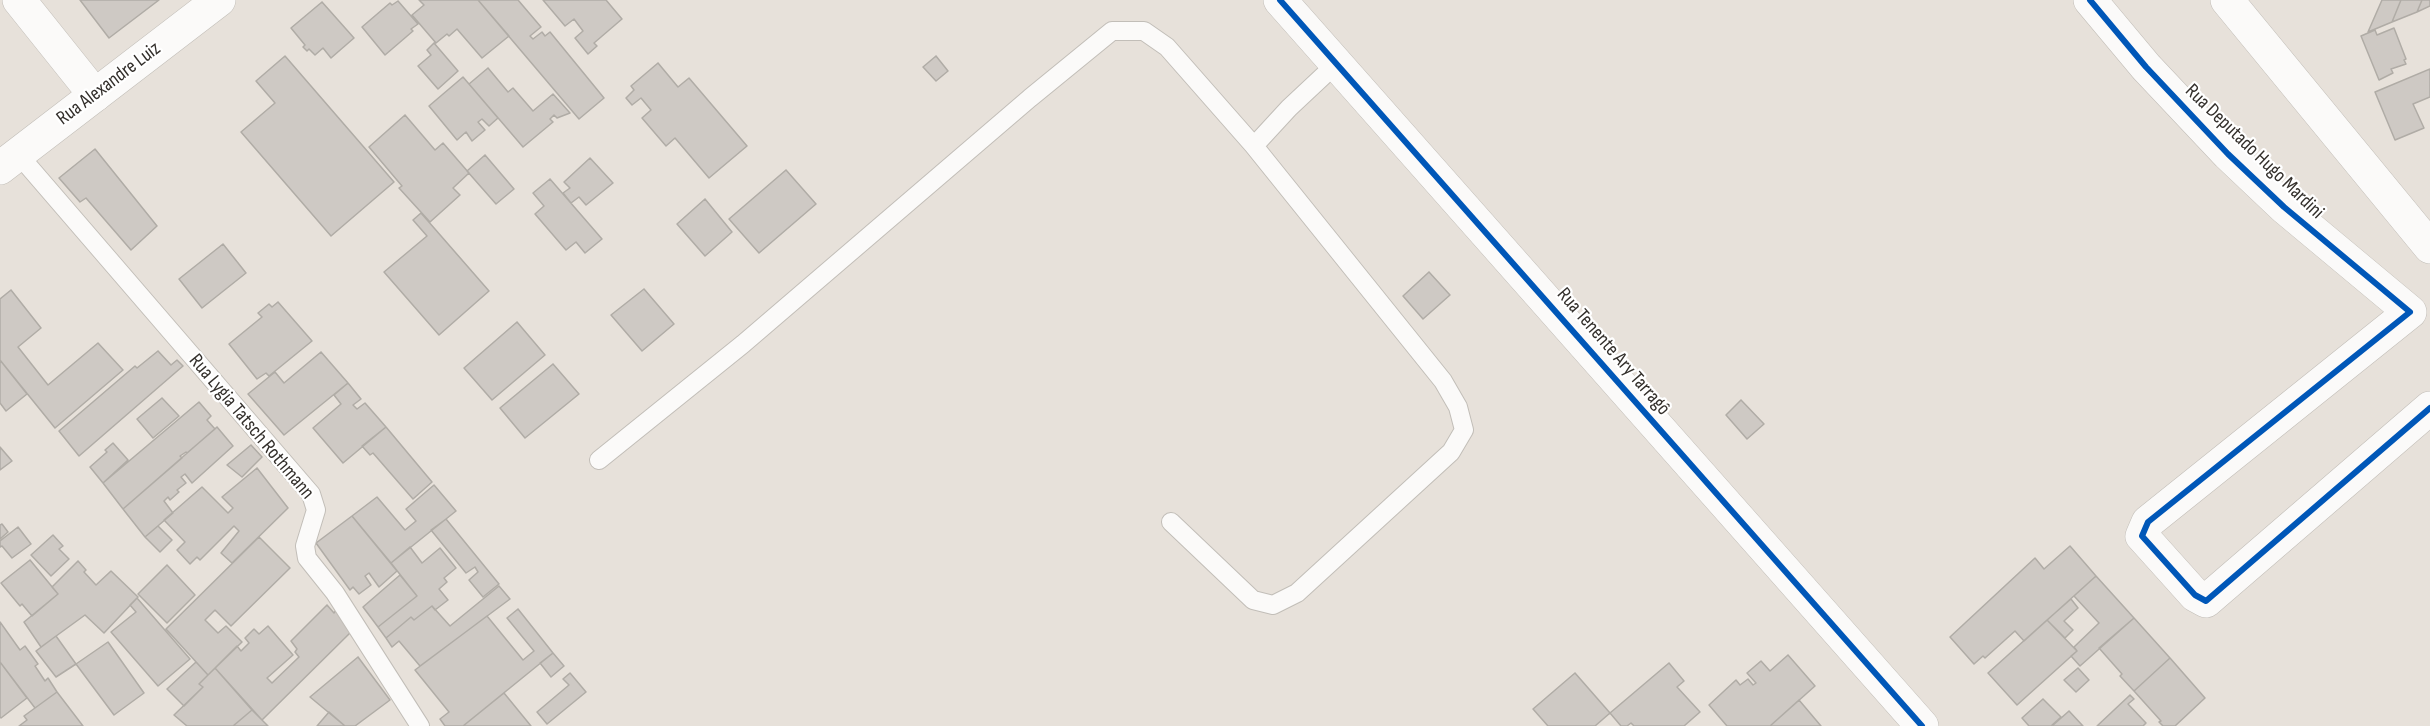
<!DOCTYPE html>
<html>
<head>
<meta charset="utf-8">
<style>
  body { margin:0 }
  canvas { display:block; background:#e7e1da }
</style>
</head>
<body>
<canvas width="2430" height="726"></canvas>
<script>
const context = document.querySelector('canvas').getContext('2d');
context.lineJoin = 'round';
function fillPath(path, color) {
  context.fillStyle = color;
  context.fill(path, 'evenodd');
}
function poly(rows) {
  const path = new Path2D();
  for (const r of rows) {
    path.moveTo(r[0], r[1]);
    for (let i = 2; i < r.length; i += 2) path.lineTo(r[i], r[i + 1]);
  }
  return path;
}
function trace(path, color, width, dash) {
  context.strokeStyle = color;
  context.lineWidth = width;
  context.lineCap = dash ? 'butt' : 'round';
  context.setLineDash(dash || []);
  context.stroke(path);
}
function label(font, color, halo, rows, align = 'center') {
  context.font = font + ' "Sofia Sans Condensed",sans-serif';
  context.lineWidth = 4.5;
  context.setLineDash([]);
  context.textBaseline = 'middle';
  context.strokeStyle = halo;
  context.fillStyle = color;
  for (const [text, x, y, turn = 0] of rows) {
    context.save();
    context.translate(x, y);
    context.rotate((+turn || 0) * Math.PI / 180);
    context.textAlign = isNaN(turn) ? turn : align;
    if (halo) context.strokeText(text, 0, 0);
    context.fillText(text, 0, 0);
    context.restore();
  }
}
const building = poly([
  [80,0,159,0,109,38,80,0],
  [419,0,478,0,509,36,482,58,457,29,449,36,447,34,436,43,412,15,424,5,419,0],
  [478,0,518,0,541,27,530,36,533,39,542,32,545,36,550,32,604,98,579,119,478,0],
  [543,0,606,0,622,19,594,43,597,46,588,54,575,38,583,31,574,19,565,26,543,0],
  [2382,0,2401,0,2392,22,2368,32,2382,0],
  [2401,0,2422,0,2417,12,2392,22,2401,0],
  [2422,0,2430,0,2430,6,2417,12,2422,0],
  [398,1,418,24,411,29,413,31,385,55,362,27,390,3,392,5,398,1],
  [322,2,354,38,331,58,323,48,315,55,309,49,307,51,303,47,305,45,291,28,322,2],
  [2394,28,2406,59,2404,60,2406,64,2391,69,2393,73,2379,80,2361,36,2375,30,2377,35,2394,28],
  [434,43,458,71,438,89,418,66,431,55,427,50,434,43],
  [285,56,394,182,331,236,241,132,275,103,256,81,285,56],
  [936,56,948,71,936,81,923,67,936,56],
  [658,63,678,87,689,78,747,146,709,178,675,138,666,146,642,118,651,110,641,98,632,105,626,98,634,90,631,86,658,63],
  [488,68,508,92,513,88,533,111,553,94,570,113,557,118,554,115,550,119,553,122,523,147,469,84,488,68],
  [2430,69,2430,97,2413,104,2424,128,2395,140,2375,92,2430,69],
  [463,77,498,118,489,126,482,119,478,122,485,130,472,141,466,132,457,140,429,106,463,77],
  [405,115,435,150,443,143,469,173,453,188,460,195,430,222,399,188,402,186,369,147,405,115],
  [95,149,157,226,131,250,86,198,80,202,59,178,95,149],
  [485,155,514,189,496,204,467,171,485,155],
  [590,158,613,183,586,205,579,197,571,203,563,193,570,188,564,182,590,158],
  [786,170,816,204,759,253,729,219,786,170],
  [550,179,602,239,585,253,576,242,566,250,535,214,544,206,533,193,550,179],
  [705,199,732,232,705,256,677,224,705,199],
  [421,213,489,291,439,335,384,272,427,236,413,220,421,213],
  [223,244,246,273,202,308,179,279,223,244],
  [1429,272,1450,295,1423,319,1403,296,1429,272],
  [644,289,674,324,642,351,611,315,644,289],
  [11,290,41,328,18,347,48,385,98,343,123,370,55,428,0,360,0,299,11,290],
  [278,302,312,341,269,376,266,373,257,379,229,344,262,317,258,313,269,304,272,307,278,302],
  [517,322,545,355,492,400,464,368,517,322],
  [158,351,171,365,177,360,183,366,79,456,59,431,135,366,137,368,158,351],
  [321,352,348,383,284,435,248,394,275,372,284,383,321,352],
  [0,360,27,394,6,411,0,403,0,360],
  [553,364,579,394,525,438,500,408,553,364],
  [348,383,361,399,353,405,357,409,365,403,386,427,343,463,313,428,341,404,334,395,348,383],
  [162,398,179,416,153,438,137,419,162,398],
  [1741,400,1764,424,1747,439,1726,415,1741,400],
  [199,402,211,416,207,420,215,429,187,453,186,452,180,456,182,458,123,509,103,483,199,402],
  [217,427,233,446,192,483,185,474,181,477,186,483,177,490,179,492,170,500,168,497,164,501,173,513,145,537,123,509,217,427],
  [386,427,432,482,413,499,373,453,370,455,362,446,386,427],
  [113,443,128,460,103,483,90,467,107,452,105,450,113,443],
  [251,445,262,457,242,477,227,465,251,445],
  [0,447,12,461,0,470,0,447],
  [257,468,288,508,232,563,221,553,239,531,234,526,200,560,197,557,190,564,177,550,185,542,164,520,202,487,228,513,233,508,222,497,257,468],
  [434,485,456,511,391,563,352,516,377,497,405,530,416,521,406,509,434,485],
  [352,516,397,571,379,587,369,573,365,576,371,585,359,594,353,587,350,590,316,543,352,516],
  [446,519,499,584,483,597,469,580,478,572,475,567,466,573,431,530,446,519],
  [2,524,8,532,0,539,0,525,2,524],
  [158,526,172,540,160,552,145,537,158,526],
  [18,527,31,544,12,558,2,546,0,547,0,541,18,527],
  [53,535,63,546,59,549,69,559,51,576,31,555,53,535],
  [259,537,290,568,231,626,215,610,205,620,218,633,226,626,242,642,208,675,166,629,259,537],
  [2070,546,2096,576,2024,641,2015,631,1985,658,1983,656,1974,664,1950,637,2035,558,2044,569,2070,546],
  [410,547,422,563,440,548,456,568,444,578,447,582,439,589,448,600,435,610,432,606,414,620,411,617,386,638,378,627,417,596,391,563,410,547],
  [30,560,58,594,32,616,22,604,20,606,1,583,30,560],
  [78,561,86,570,84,572,96,585,111,571,138,597,104,633,85,615,41,647,24,622,58,594,52,587,78,561],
  [167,565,195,595,167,623,138,594,167,565],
  [400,575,417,596,378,627,363,607,400,575],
  [2096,576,2134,618,2080,666,2071,656,2077,651,2074,647,2099,623,2074,596,2096,576],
  [499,586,510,599,420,666,399,641,392,647,386,638,411,617,414,620,432,606,450,626,499,586],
  [137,598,190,659,158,686,111,632,136,612,130,605,137,598],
  [2071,599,2078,608,2064,621,2073,630,2065,638,2047,620,2071,599],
  [327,605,334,613,336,610,353,630,262,720,215,668,237,646,241,651,249,643,245,638,254,629,259,634,268,626,293,655,267,678,272,683,299,657,295,652,297,649,291,641,327,605],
  [518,609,553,653,463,726,445,726,440,719,449,712,415,670,487,616,523,660,534,651,507,618,518,609],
  [2134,618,2170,658,2134,691,2120,676,2122,674,2099,648,2134,618],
  [2047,620,2077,651,2017,705,1988,673,2047,620],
  [0,622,20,650,25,646,38,664,35,666,45,681,48,678,57,692,35,708,0,662,0,622],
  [56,636,76,664,56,677,36,651,56,636],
  [108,642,144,693,114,715,76,664,108,642],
  [553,653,564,666,551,677,540,663,553,653],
  [1788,655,1815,686,1770,726,1727,726,1709,705,1736,680,1740,685,1748,679,1753,685,1756,683,1747,673,1761,661,1770,671,1788,655],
  [358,657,390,700,355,726,345,726,310,697,358,657],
  [2170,658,2205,698,2175,726,2163,726,2159,722,2161,721,2134,691,2170,658],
  [0,662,27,698,1,718,0,717,0,662],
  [196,662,208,675,199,684,203,687,184,706,167,689,196,662],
  [1669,663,1684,681,1677,687,1700,712,1684,726,1634,726,1631,723,1627,726,1621,726,1610,713,1669,663],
  [215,668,252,710,233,726,187,726,174,715,203,687,199,684,215,668],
  [2078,668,2089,680,2076,692,2064,680,2078,668],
  [570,673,586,692,547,724,537,712,569,685,563,679,570,673],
  [1575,673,1610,713,1595,726,1548,726,1533,709,1575,673],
  [57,692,83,726,19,726,27,720,24,716,57,692],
  [504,693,531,726,463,726,504,693],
  [2130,695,2134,699,2128,704,2146,723,2143,726,2097,726,2130,695],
  [2043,699,2061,717,2051,726,2029,726,2022,718,2043,699],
  [1799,700,1821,726,1770,726,1799,700],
  [252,710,268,726,233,726,252,710],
  [2069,711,2083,726,2052,726,2069,711],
  [329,712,345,726,317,726,329,712]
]);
const service = poly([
  [18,154,311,494,316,510,305,546,307,558,335,593,420,726],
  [599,460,743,344,1030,98,1112,31,1144,31,1167,47,1254,146],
  [1171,522,1253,600,1273,605,1297,593,1451,452,1464,430,1458,407,1443,381,1254,146,1289,108,1336,64]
]);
const minor = poly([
  [19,0,95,95],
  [2090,0,2146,67,2228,154,2284,207,2410,312,2148,522,2142,536,2195,595,2206,601,2430,408],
  [2227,0,2430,247]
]);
const tertiary = poly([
  [0,168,219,0]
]);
const secondary = poly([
  [1280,0,1922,726]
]);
const cycleway = poly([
  [1280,0,1922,726],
  [2090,0,2146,67,2228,154,2284,207,2410,312,2148,522,2142,536,2195,595,2206,601,2430,408]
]);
const streetNames = [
  ["Rua Alexandre Luiz",109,84,-37],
  ["Rua Deputado Hugo Mardini",2254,152,44],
  ["Rua Tenente Ary Tarragô",1613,352,49],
  ["Rua Lygia Tatsch Rothmann",251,427,50]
];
fillPath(building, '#cec9c4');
trace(building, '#b0aca6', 1.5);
trace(service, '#c2beb8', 20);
trace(minor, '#c2beb8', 34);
trace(tertiary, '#c2beb8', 34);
trace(secondary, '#c2beb8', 34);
trace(service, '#fbfaf9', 18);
trace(minor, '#fbfaf9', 33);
trace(tertiary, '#fbfaf9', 33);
trace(secondary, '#fbfaf9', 33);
trace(cycleway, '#0057b8', 6);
label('20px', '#332f2b', '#fff', streetNames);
</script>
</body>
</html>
